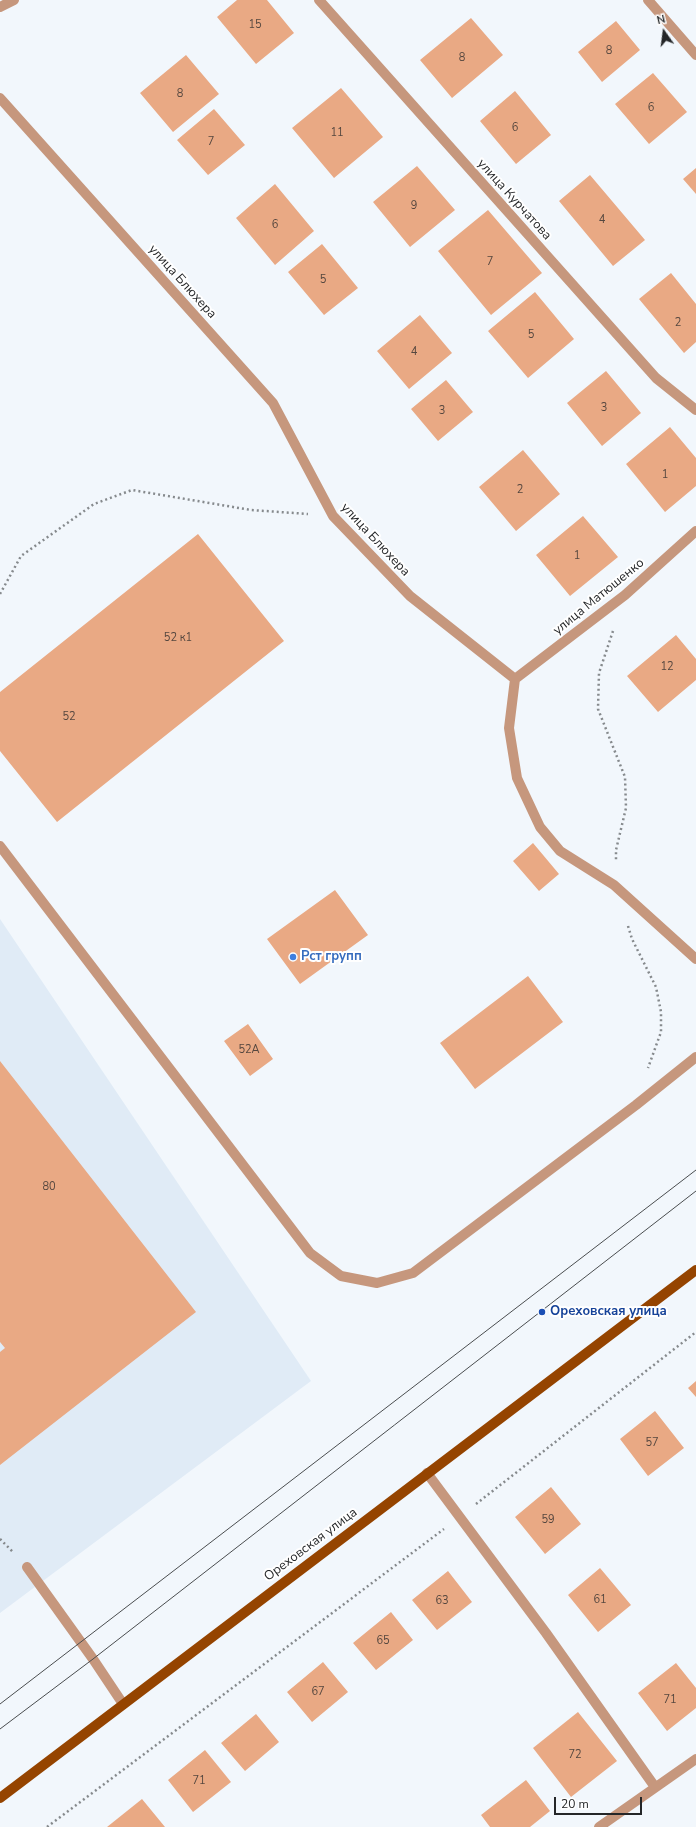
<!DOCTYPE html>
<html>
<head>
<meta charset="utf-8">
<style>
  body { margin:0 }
  #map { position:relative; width:696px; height:1827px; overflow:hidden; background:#f2f7fc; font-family:"Nunito Sans",sans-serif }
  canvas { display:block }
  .north { position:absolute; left:644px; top:12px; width:40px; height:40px; -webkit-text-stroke:3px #fff; paint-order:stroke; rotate:346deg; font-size:11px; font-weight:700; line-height:16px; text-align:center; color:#242628 }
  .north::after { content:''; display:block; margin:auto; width:14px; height:18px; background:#242628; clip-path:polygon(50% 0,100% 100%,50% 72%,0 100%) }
  .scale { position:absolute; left:554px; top:1797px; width:88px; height:18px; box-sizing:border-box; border:2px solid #242628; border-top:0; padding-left:5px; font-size:12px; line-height:14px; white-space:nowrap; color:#242628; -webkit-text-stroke:3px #fff; paint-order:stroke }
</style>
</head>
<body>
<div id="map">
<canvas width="696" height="1827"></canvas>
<div class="north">N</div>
<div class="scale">20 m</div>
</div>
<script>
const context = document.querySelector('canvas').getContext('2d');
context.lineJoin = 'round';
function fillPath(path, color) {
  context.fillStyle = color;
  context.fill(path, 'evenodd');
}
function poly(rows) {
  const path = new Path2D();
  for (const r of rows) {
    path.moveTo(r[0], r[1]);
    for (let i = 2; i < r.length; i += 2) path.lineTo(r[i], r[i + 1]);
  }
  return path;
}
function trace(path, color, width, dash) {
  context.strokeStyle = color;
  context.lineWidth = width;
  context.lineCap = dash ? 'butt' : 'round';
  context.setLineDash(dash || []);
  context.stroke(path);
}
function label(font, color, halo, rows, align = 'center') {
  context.font = font + ' "Nunito Sans",sans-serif';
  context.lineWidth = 4;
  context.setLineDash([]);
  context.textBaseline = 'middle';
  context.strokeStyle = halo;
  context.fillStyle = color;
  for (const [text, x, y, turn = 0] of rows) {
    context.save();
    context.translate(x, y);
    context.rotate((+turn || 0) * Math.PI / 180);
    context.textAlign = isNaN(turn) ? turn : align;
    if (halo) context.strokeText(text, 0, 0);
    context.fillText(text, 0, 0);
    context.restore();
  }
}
const built = poly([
  [0,919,311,1381,0,1613]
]);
const building = poly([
  [237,0,267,0,294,33,256,64,217,17],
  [471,18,503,55,452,98,420,60],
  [616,21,640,50,602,82,578,52],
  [186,55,219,94,173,132,140,93],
  [653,73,687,112,649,144,615,104],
  [341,88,383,137,334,178,292,128],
  [515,91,551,135,516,164,480,121],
  [214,109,245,145,208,175,177,140],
  [417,166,455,210,410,247,373,202],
  [696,168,696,194,683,179],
  [590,175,645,240,613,266,559,201],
  [275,184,314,231,275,265,236,218],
  [488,210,542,273,491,315,438,251],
  [322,244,358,288,324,315,288,272],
  [671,273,696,304,696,342,684,353,639,299],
  [535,292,574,339,528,378,488,331],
  [420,315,452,353,409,389,377,351],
  [606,371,641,413,602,446,567,403],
  [446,380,473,412,438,441,411,409],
  [670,427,696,458,696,486,665,512,626,464],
  [523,450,560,494,516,531,479,487],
  [583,516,618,557,570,596,536,555],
  [198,534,284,641,57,822,0,751,0,692],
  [676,635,696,659,696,680,658,712,627,676],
  [533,843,559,874,539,891,513,861],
  [335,890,368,935,300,984,267,939],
  [528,976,563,1022,475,1089,440,1043],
  [248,1024,273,1059,250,1076,224,1041],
  [0,1061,196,1312,0,1465,0,1352,5,1348,0,1342],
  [696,1381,696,1397,688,1388],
  [655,1411,684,1448,648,1476,620,1439],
  [551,1487,581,1524,545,1554,515,1517],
  [600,1568,631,1605,598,1632,568,1595],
  [448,1571,472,1602,437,1630,412,1600],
  [391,1612,413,1640,376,1670,353,1643],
  [323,1662,348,1692,312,1722,287,1692],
  [676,1663,696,1688,696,1708,667,1731,638,1693],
  [578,1712,617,1761,571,1797,533,1748],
  [256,1714,279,1742,245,1771,221,1743],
  [205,1750,231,1782,193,1812,168,1780],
  [526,1780,550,1811,530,1827,490,1827,481,1815],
  [142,1799,165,1827,107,1827]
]);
const path = poly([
  [0,594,21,556,94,504,132,490,251,510,308,514],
  [613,631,599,673,598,709,625,777,626,808,616,850,616,862],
  [628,926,632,939,656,987,661,1012,661,1032,648,1068],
  [476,1504,696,1332],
  [0,1539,13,1552],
  [47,1827,444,1529]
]);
const service = poly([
  [0,846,310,1253,341,1276,377,1283,413,1273,636,1105,696,1057],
  [27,1567,93,1659,123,1704]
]);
const minor = poly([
  [319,0,656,378,696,410],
  [648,0,696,55],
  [0,7,14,0],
  [0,98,273,403,333,516,410,596,515,679,509,728,517,778,540,827,560,851,614,885,696,959],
  [515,679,625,595,696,531],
  [427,1473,546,1633,655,1787],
  [599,1827,696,1759]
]);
const primary = poly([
  [0,1798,696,1270]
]);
const tram = poly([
  [0,1704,696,1170],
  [0,1729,93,1659,696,1191]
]);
const markers = [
  [293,957,4,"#3f7fe0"],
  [542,1312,4,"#1a4fb4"]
];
const numberNames = [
  ["15",255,25],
  ["8",609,51],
  ["8",462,58],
  ["8",180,94],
  ["6",651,108],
  ["6",515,128],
  ["11",337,133],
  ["7",211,142],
  ["9",414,206],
  ["4",602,220],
  ["6",275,225],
  ["7",490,262],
  ["5",323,280],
  ["2",678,323],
  ["5",531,335],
  ["4",414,352],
  ["3",604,408],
  ["3",442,411],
  ["1",665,475],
  ["2",520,490],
  ["1",577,556],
  ["52 к1",178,638],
  ["12",667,667],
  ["52",69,717],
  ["52А",249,1050],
  ["80",49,1187],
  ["57",652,1443],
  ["59",548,1520],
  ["61",600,1600],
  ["63",442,1601],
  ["65",383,1641],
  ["67",318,1692],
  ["71",670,1700],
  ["72",575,1755],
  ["71",199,1781]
];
const streetNames = [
  ["улица Курчатова",514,200,48],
  ["улица Блюхера",182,282,48],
  ["улица Блюхера",375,540,47],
  ["улица Матюшенко",599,597,-39],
  ["Ореховская улица",311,1545,-37]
];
const shopNames = [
  ["Рст групп",301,957]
];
const transitNames = [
  ["Ореховская улица",550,1312]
];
fillPath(built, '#e0ebf6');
fillPath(building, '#e9a984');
trace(path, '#868a8d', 2.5, [2, 3]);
trace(service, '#c6977d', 10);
trace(minor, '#c6977d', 10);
trace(primary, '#954400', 10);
trace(tram, '#4a4d4f', 1);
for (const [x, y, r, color] of markers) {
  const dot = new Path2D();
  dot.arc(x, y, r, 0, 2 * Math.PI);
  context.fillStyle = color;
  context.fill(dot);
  trace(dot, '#fff', 1.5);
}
label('11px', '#55473f', null, numberNames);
label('13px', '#242628', '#fff', streetNames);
label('bold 13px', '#366cbe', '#fff', shopNames, 'left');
label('bold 13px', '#164399', '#fff', transitNames, 'left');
</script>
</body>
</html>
